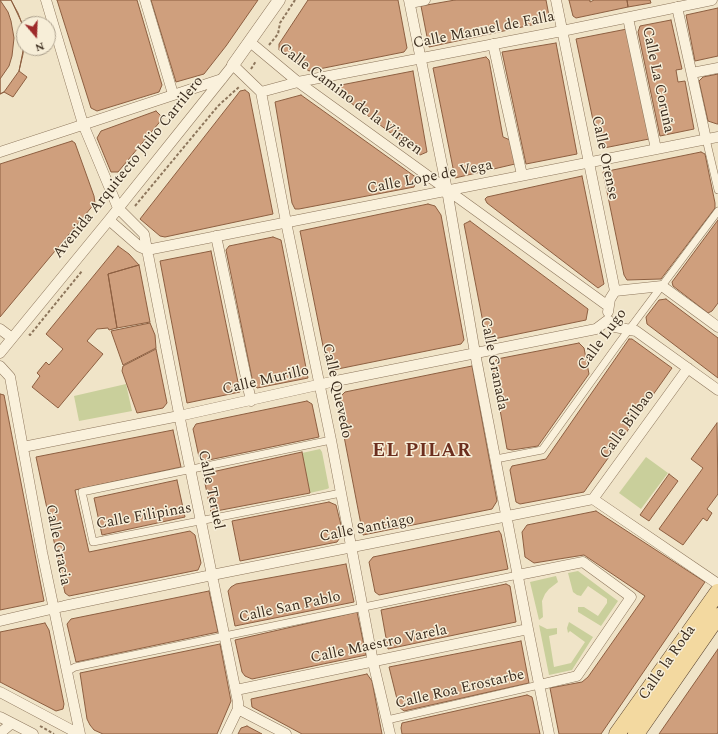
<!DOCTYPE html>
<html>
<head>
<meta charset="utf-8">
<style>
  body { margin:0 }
  #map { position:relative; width:718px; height:734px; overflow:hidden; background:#f0e4c8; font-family:Spectral,serif }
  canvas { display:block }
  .north { position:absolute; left:16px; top:16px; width:40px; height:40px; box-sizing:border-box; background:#f7eed8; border:1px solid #ada18e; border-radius:50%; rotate:161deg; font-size:11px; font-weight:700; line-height:16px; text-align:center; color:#3d2e20 }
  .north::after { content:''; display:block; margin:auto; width:14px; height:18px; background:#9e2a2b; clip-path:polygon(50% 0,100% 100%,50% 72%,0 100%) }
</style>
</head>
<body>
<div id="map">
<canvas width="718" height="734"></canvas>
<div class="north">N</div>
</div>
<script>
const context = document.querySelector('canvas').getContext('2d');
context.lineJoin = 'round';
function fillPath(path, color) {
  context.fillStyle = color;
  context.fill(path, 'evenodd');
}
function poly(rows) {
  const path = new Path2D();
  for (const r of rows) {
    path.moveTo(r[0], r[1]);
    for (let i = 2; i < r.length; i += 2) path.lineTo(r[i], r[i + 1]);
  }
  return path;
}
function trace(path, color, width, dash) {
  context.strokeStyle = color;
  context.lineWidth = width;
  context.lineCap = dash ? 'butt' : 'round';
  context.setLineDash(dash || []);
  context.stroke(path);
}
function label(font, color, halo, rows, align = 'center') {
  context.font = font + ' Spectral,serif';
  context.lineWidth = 3;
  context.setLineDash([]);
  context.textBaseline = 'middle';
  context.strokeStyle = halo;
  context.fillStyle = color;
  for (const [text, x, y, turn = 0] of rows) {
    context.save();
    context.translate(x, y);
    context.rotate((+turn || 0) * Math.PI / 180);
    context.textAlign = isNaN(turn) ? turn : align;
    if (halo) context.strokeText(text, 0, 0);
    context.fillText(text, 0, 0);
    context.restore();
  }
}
const green = poly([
  [126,384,132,411,79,421,74,396],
  [320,449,322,452,329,488,327,489,310,493,302,453],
  [646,457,668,473,641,509,619,493],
  [578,571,618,601,601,626,578,612,578,607,584,607,598,616,607,603,607,599,588,586,581,596,577,595,573,592,568,573],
  [556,576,558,582,549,589,545,594,542,601,543,617,539,620,530,582],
  [569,622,593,637,572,670,549,675,539,625,547,629,557,628,557,634,549,636,554,667,571,663,585,642,570,631,568,633,567,628]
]);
const building = poly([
  [0,0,11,0,18,13,23,26,24,46,19,71,27,77,13,97,4,92,0,94,0,0],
  [0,0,11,0,20,19,23,26,24,41,23,54,19,71,4,92,0,94,0,79,9,66,12,56,14,38,11,21,8,12,0,0],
  [57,0,137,0,162,85,159,92,97,111,91,108,57,0],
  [151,0,258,0,226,46,204,74,176,82,151,0],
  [308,0,398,0,407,48,404,52,309,71,279,50,279,44,308,0],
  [455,0,546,0,550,21,429,47,421,6,455,0],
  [569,0,590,0,590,2,594,0,627,0,628,7,576,18,573,16,569,0],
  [627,0,650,0,651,3,628,7,627,0],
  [718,8,718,56,695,61,686,15,718,8],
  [671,20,682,69,676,70,678,82,685,81,694,129,660,136,638,32,640,26,671,20],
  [627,29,649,139,599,149,576,39,627,29],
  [556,43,577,154,526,164,502,52,556,43],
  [486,57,489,60,503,137,510,140,515,164,455,178,433,68,486,57],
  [413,71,427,152,420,155,339,94,341,85,413,71],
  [718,74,718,124,717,124,708,121,699,81,703,77,718,74],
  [245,90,249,93,273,214,165,237,160,236,140,219,237,95,240,91,245,90],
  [301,95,417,178,414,187,299,209,295,209,292,203,275,102,301,95],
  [156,111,163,118,118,172,111,172,97,138,101,131,156,111],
  [72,141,75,143,94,196,95,203,0,317,0,164,72,141],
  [701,152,705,154,715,203,715,208,661,279,627,280,624,275,603,172,701,152],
  [582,176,604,284,598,288,487,203,485,199,487,197,582,176],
  [428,204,435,206,441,215,464,340,461,344,328,371,300,231,428,204],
  [718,220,718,303,712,311,708,313,673,286,672,282,718,220],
  [470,221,588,309,586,320,489,340,486,338,464,224,470,221],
  [273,237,281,240,308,378,257,388,253,383,226,250,229,246,273,237],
  [118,246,129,254,139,265,108,274,117,328,109,330,108,328,97,329,87,341,103,354,58,408,32,387,40,376,37,373,46,362,49,365,63,349,46,334,118,246],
  [211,251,240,392,187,403,160,261,211,251],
  [139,265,150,322,117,328,108,274,139,265],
  [666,299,718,338,718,378,647,324,646,317,659,300,666,299],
  [150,323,155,335,156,348,123,365,111,331,150,323],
  [629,339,632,339,672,368,584,492,520,504,516,502,510,470,512,466,546,459,629,339],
  [579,343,584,348,589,374,538,446,512,450,507,449,492,365,497,359,579,343],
  [156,349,167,403,163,408,137,413,122,371,123,366,156,349],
  [472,366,497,501,492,509,363,535,337,400,345,392,472,366],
  [0,394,4,395,44,601,0,610,0,394],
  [307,401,312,404,319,437,204,461,199,457,193,429,196,424,307,401],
  [717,423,718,494,707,509,712,513,707,521,703,518,683,545,659,529,703,468,691,459,717,423],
  [173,430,181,467,75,490,89,552,190,531,195,535,201,563,198,570,69,596,65,593,36,457,173,430],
  [302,452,310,493,211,512,203,474,302,452],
  [669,474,678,481,649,521,640,515,669,474],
  [177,480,185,517,102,535,94,498,177,480],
  [329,502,336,505,343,533,337,542,240,561,232,521,329,502],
  [596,511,705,582,601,734,559,734,550,688,582,682,588,677,645,596,584,555,534,563,525,557,522,532,527,525,596,511],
  [499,531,501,534,508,569,379,595,375,592,369,562,373,557,499,531],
  [346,564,354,602,235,626,228,591,231,587,236,584,346,564],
  [506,584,510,586,516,622,388,649,381,610,506,584],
  [209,591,218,632,76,662,67,624,71,619,209,591],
  [357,612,366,655,252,679,245,676,242,672,235,640,357,612],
  [45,623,49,630,64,704,63,709,56,711,0,682,0,632,45,623],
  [521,641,529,683,404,711,399,707,389,667,521,641],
  [220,644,231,701,217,734,103,734,94,730,90,725,87,719,80,673,220,644],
  [718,649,718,732,717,734,659,734,718,649],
  [367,674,372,681,382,734,302,734,252,707,251,699,367,674],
  [527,695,532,697,533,701,540,734,402,734,401,728,402,723,527,695],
  [247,726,262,734,238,734,241,728,247,726]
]);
const path = poly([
  [269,45,278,34,280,23,295,0],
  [251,69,256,61],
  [135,206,218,106,240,86],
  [29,334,30,335,82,271],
  [40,726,54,734]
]);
const pedestrian = poly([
  [706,139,718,190],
  [331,440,82,492,93,542,341,493],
  [496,459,542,450,619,343,718,211],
  [68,671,75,667,215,638,518,575],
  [387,720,539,685]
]);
const minor = poly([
  [46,0,83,124,118,208,144,234,182,429,238,702,238,709,226,734],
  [145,0,173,94],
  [409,0,447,190,475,353,528,629,549,734],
  [556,0,615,291,610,299,608,312],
  [410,3,425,0],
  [677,7,706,139],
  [628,18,656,149],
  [250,42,298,82,608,306],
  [493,44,522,175],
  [692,73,718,68],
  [261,92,298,82,562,31,712,0],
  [0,152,222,79],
  [109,220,140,247,147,250,718,137],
  [216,236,251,401],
  [615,291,662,286,718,327],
  [608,320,615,327,636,331,718,390],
  [0,329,12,338],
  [0,353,109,220,233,65,261,92,286,222,331,440,373,662,390,734],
  [0,366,10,377,42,552,80,734],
  [23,447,179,416,331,382,596,329,608,320],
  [593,499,688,368],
  [518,575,583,562,631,597,577,676,539,685],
  [0,621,64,606,212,575,593,499,718,584],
  [236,690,528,629],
  [0,692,79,734],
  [238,709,286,734],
  [0,717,33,734],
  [0,733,12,723]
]);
const tertiary = poly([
  [233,65,279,0]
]);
const primary = poly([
  [617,734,718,592],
  [636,734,718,616]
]);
const streetNames = [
  ["Calle Manuel de Falla",484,31,-11],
  ["Calle La Coruña",657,80,78],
  ["Calle Camino de la Virgen",350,100,37],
  ["Calle Orense",604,158,78],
  ["Avenida Arquitecto Julio Carrilero",129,168,-51],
  ["Calle Lope de Vega",430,178,-11],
  ["Calle Lugo",603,340,-54],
  ["Calle Granada",493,364,79],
  ["Calle Murillo",266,381,-13],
  ["Calle Quevedo",336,391,78],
  ["Calle Bilbao",628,425,-54],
  ["Calle Teruel",210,490,78],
  ["Calle Filipinas",144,517,-10],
  ["Calle Santiago",367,529,-11],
  ["Calle Gracia",57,545,79],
  ["Calle San Pablo",290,608,-12],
  ["Calle Maestro Varela",379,645,-12],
  ["Calle la Roda",668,663,-55],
  ["Calle Roa Erostarbe",460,690,-13]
];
const districtNames = [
  ["EL PILAR",422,452]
];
fillPath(green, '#c9cf9b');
fillPath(building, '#cf9f7d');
trace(building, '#8d5f41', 1);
trace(pedestrian, '#8d765c', 8);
trace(minor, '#8d765c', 11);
trace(tertiary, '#8d765c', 13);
trace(primary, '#5b4430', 17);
trace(path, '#8d765c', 2, [3, 2]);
trace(pedestrian, '#faf1dc', 7);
trace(minor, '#faf1dc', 10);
trace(tertiary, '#faf1dc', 12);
trace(primary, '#f3d9a0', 16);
label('15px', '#3d2e20', '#f7eed8', streetNames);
context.letterSpacing = '1px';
label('bold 19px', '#6b2e1e', '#f7eed8', districtNames);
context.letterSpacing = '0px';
</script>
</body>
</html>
